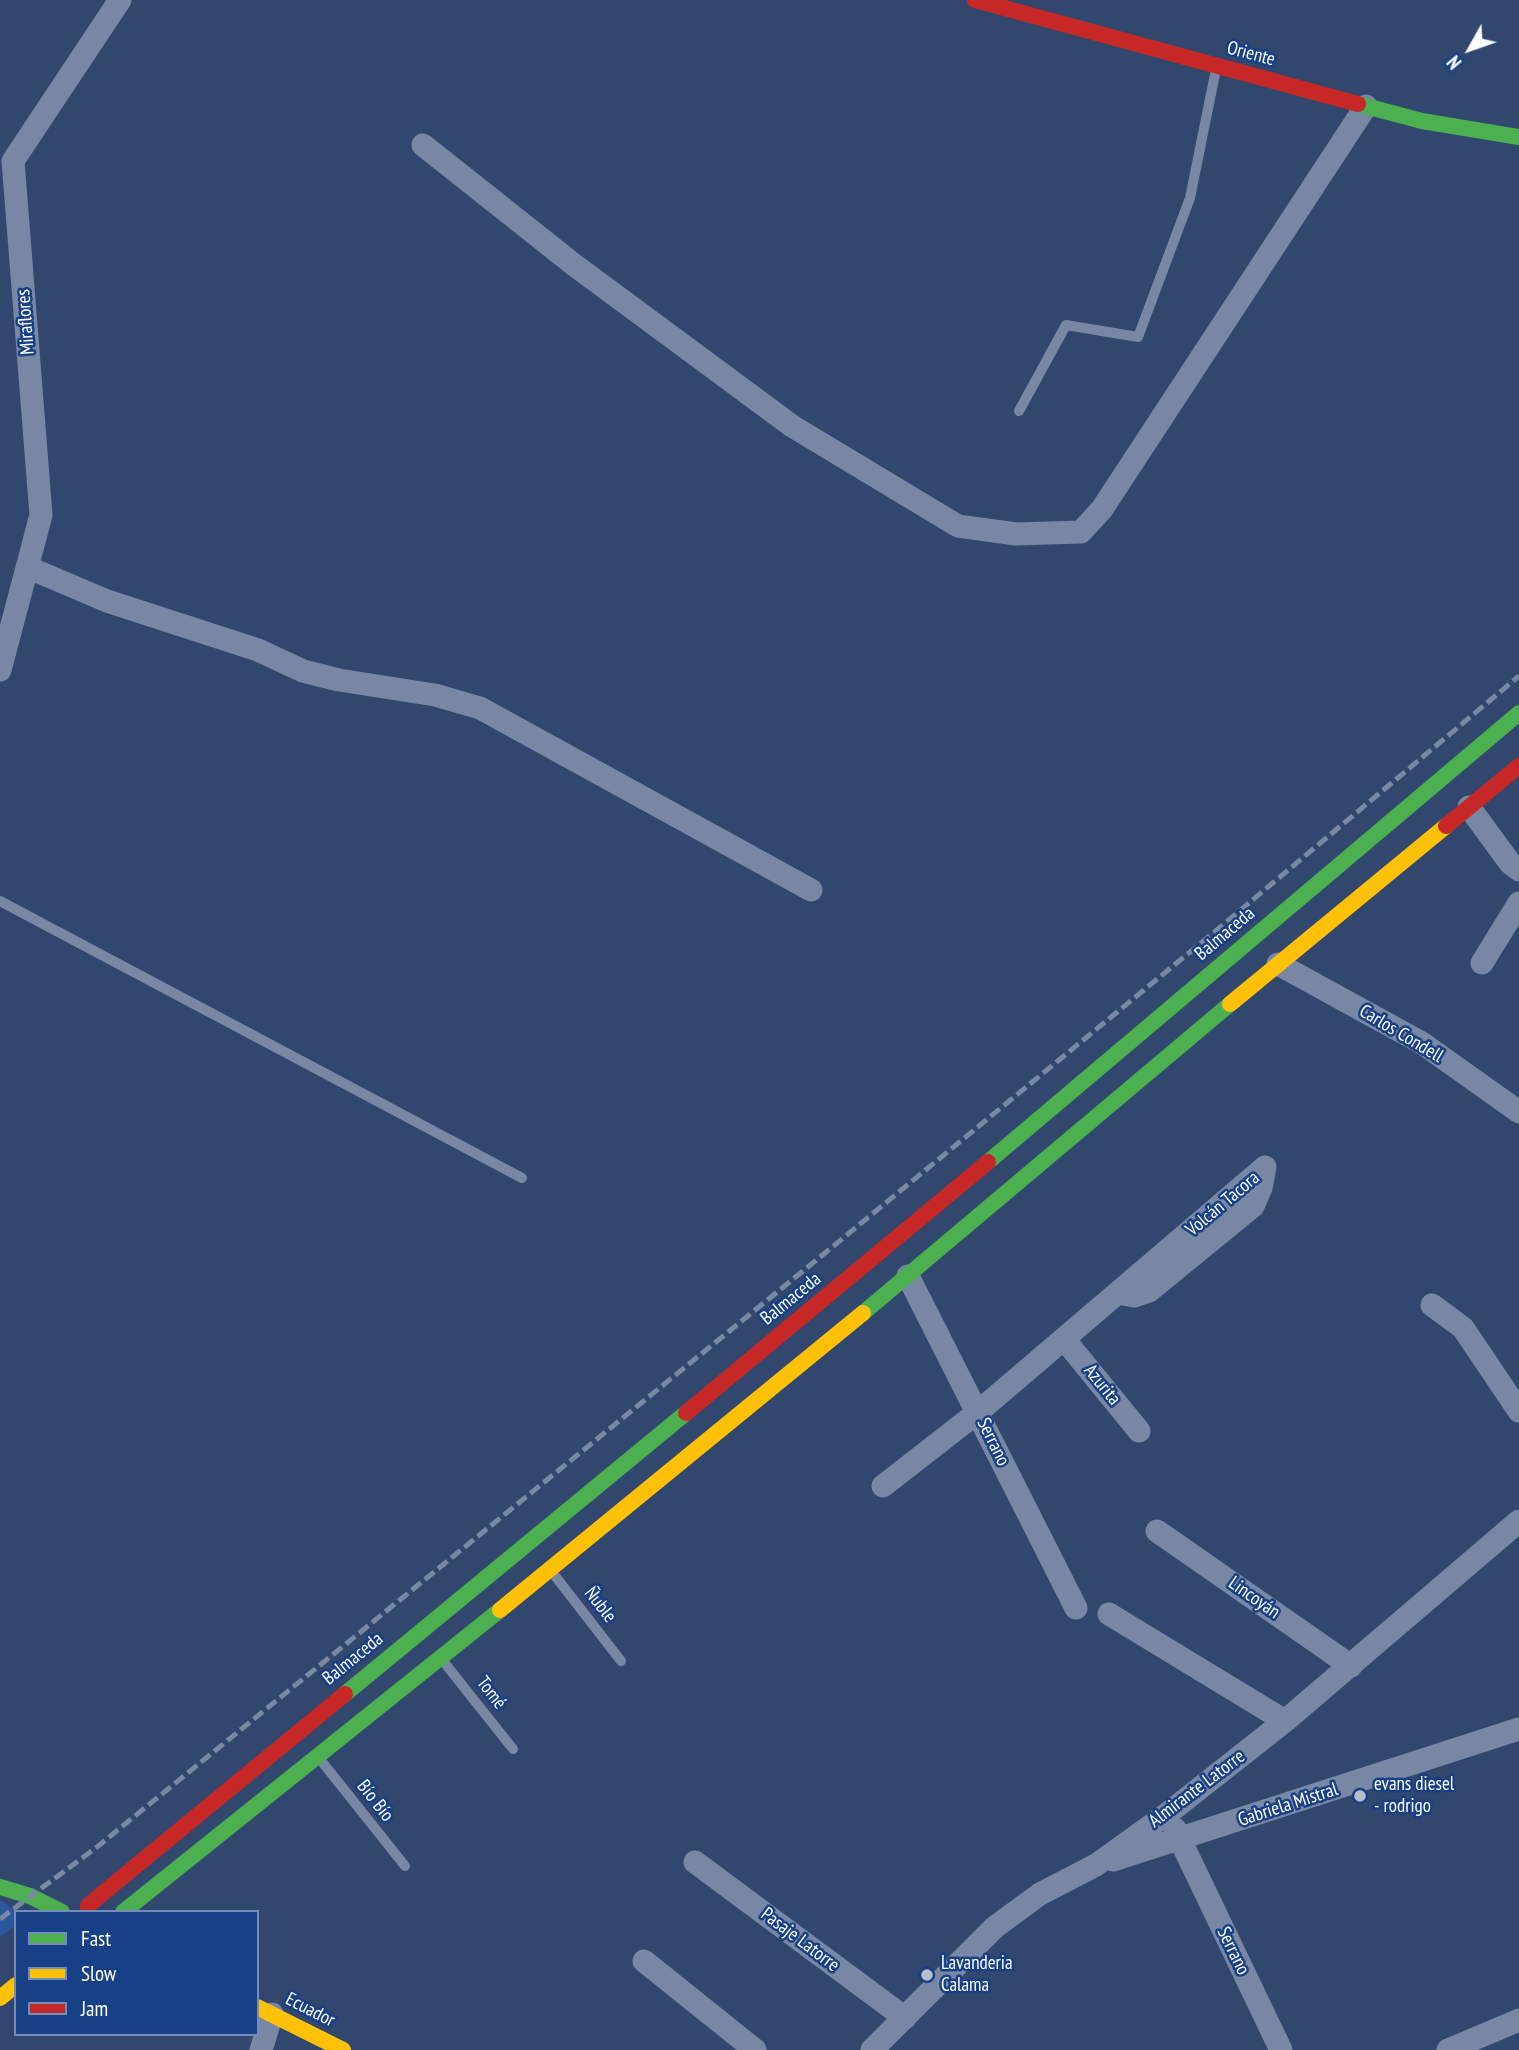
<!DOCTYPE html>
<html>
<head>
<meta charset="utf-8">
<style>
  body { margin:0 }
  #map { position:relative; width:1519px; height:2050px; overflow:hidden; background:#31476e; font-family:"PT Sans Narrow",sans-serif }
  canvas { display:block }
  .legend { position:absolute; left:14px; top:1910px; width:245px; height:126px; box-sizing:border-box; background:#184087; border:2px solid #748cb7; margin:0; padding:9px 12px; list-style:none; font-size:21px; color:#fff }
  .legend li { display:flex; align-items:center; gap:14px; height:35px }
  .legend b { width:35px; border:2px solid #748cb7 }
  .north { position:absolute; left:1435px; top:14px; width:70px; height:70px; -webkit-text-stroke:5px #184087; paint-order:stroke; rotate:230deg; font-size:19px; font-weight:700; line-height:28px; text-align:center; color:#fff }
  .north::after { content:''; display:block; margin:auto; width:24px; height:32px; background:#fff; clip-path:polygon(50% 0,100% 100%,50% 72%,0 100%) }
</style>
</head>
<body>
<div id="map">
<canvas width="1519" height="2050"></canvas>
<ul class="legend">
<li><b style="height:9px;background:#4caf50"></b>Fast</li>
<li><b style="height:9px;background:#ffc107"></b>Slow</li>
<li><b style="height:9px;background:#c62828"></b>Jam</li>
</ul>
<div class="north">N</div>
</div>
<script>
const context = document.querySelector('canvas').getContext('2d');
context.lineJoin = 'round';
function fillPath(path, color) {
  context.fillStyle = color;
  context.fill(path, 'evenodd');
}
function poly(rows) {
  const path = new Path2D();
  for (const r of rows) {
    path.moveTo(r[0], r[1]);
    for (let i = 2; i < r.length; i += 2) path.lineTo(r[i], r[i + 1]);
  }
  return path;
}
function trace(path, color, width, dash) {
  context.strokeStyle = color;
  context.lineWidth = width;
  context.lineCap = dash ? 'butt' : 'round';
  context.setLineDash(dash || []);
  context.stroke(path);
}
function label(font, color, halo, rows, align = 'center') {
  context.font = font + ' "PT Sans Narrow",sans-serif';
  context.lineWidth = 5;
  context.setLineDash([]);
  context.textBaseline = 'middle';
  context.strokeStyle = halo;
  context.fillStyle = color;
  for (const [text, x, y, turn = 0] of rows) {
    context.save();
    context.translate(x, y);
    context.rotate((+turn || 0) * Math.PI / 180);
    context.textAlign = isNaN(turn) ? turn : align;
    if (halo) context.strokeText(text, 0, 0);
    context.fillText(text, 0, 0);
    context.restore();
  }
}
const green = poly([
  [0,1900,19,1912,16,1912,16,1925,0,1937]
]);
const lane = poly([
  [1019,411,1066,325,1138,337,1190,198,1216,69],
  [0,901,522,1178],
  [552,1572,621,1661],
  [443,1661,513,1749],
  [319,1758,405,1866]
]);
const street = poly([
  [423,145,573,264,792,426,958,526,1016,534,1081,532,1102,509,1366,106],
  [27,567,107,601,258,650,303,671,339,680,435,695,480,708,811,890],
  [0,670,41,515,13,161,120,0],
  [1469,807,1510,863,1519,870],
  [1482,963,1519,903],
  [1278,964,1422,1043,1519,1112],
  [908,1276,1076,1608],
  [1118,1293,1134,1296,1149,1291,1253,1206,1261,1188,1265,1167],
  [1432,1305,1463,1328,1519,1411],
  [1064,1339,1139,1431],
  [883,1486,978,1412,1265,1167],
  [1157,1531,1351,1666],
  [1109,1614,1285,1721],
  [1175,1829,1281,2050],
  [1113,1860,1519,1729],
  [695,1862,905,2018],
  [644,1961,755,2050],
  [261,2050,272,2014],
  [872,2050,995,1927,1040,1894,1096,1865,1167,1814,1285,1721,1519,1521],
  [1448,2050,1519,2020]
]);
const fast = poly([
  [1358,104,1422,121,1519,137],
  [988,1162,1519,713],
  [863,1313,1230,1004],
  [345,1694,686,1413],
  [0,1887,30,1896,62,1912],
  [123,1912,500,1610]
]);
const slow = poly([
  [1230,1004,1446,826],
  [500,1610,863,1313],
  [0,1998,16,1985],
  [257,2007,343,2050]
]);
const jam = poly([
  [975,0,1358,104],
  [1446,826,1519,766],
  [686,1413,988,1162],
  [88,1912,88,1906,97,1898,345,1694]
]);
const rail = poly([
  [0,1919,97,1847,814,1262,1224,924,1519,676]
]);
const markers = [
  [1360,1796,7,"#b7bfcc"],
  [927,1975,7,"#b7bfcc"]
];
const streetNames = [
  ["Oriente",1251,54,15],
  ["Miraflores",26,322,-94],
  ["Balmaceda",1225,934,-40],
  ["Carlos Condell",1401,1034,31],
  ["Volcán Tacora",1223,1204,-40],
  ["Balmaceda",791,1299,-39],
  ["Azurita",1102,1385,51],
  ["Serrano",993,1442,64],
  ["Lincoyán",1254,1598,35],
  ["Ñuble",600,1605,52],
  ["Balmaceda",353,1659,-39],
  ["Tomé",491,1693,52],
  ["Almirante Latorre",1197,1789,-37],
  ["Bío Bío",375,1801,52],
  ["Gabriela Mistral",1288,1805,-18],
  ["Pasaje Latorre",800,1940,37],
  ["Serrano",1233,1951,64],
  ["Ecuador",310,2010,27]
];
const poiNames = [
  ["evans diesel",1374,1785],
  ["- rodrigo",1374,1807],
  ["Lavanderia",941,1964],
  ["Calama",941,1986]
];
fillPath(green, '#2c569e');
trace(lane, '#7888a4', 10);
trace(street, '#7888a4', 23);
trace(fast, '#4caf50', 16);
trace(slow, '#ffc107', 16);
trace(jam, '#c62828', 16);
trace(rail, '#7988a3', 5, [12, 5]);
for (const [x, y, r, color] of markers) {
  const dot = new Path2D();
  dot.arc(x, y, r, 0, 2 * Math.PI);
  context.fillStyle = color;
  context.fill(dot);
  trace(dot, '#184087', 2.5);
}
label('19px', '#fff', '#184087', streetNames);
label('19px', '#fff', '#184087', poiNames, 'left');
</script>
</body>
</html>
